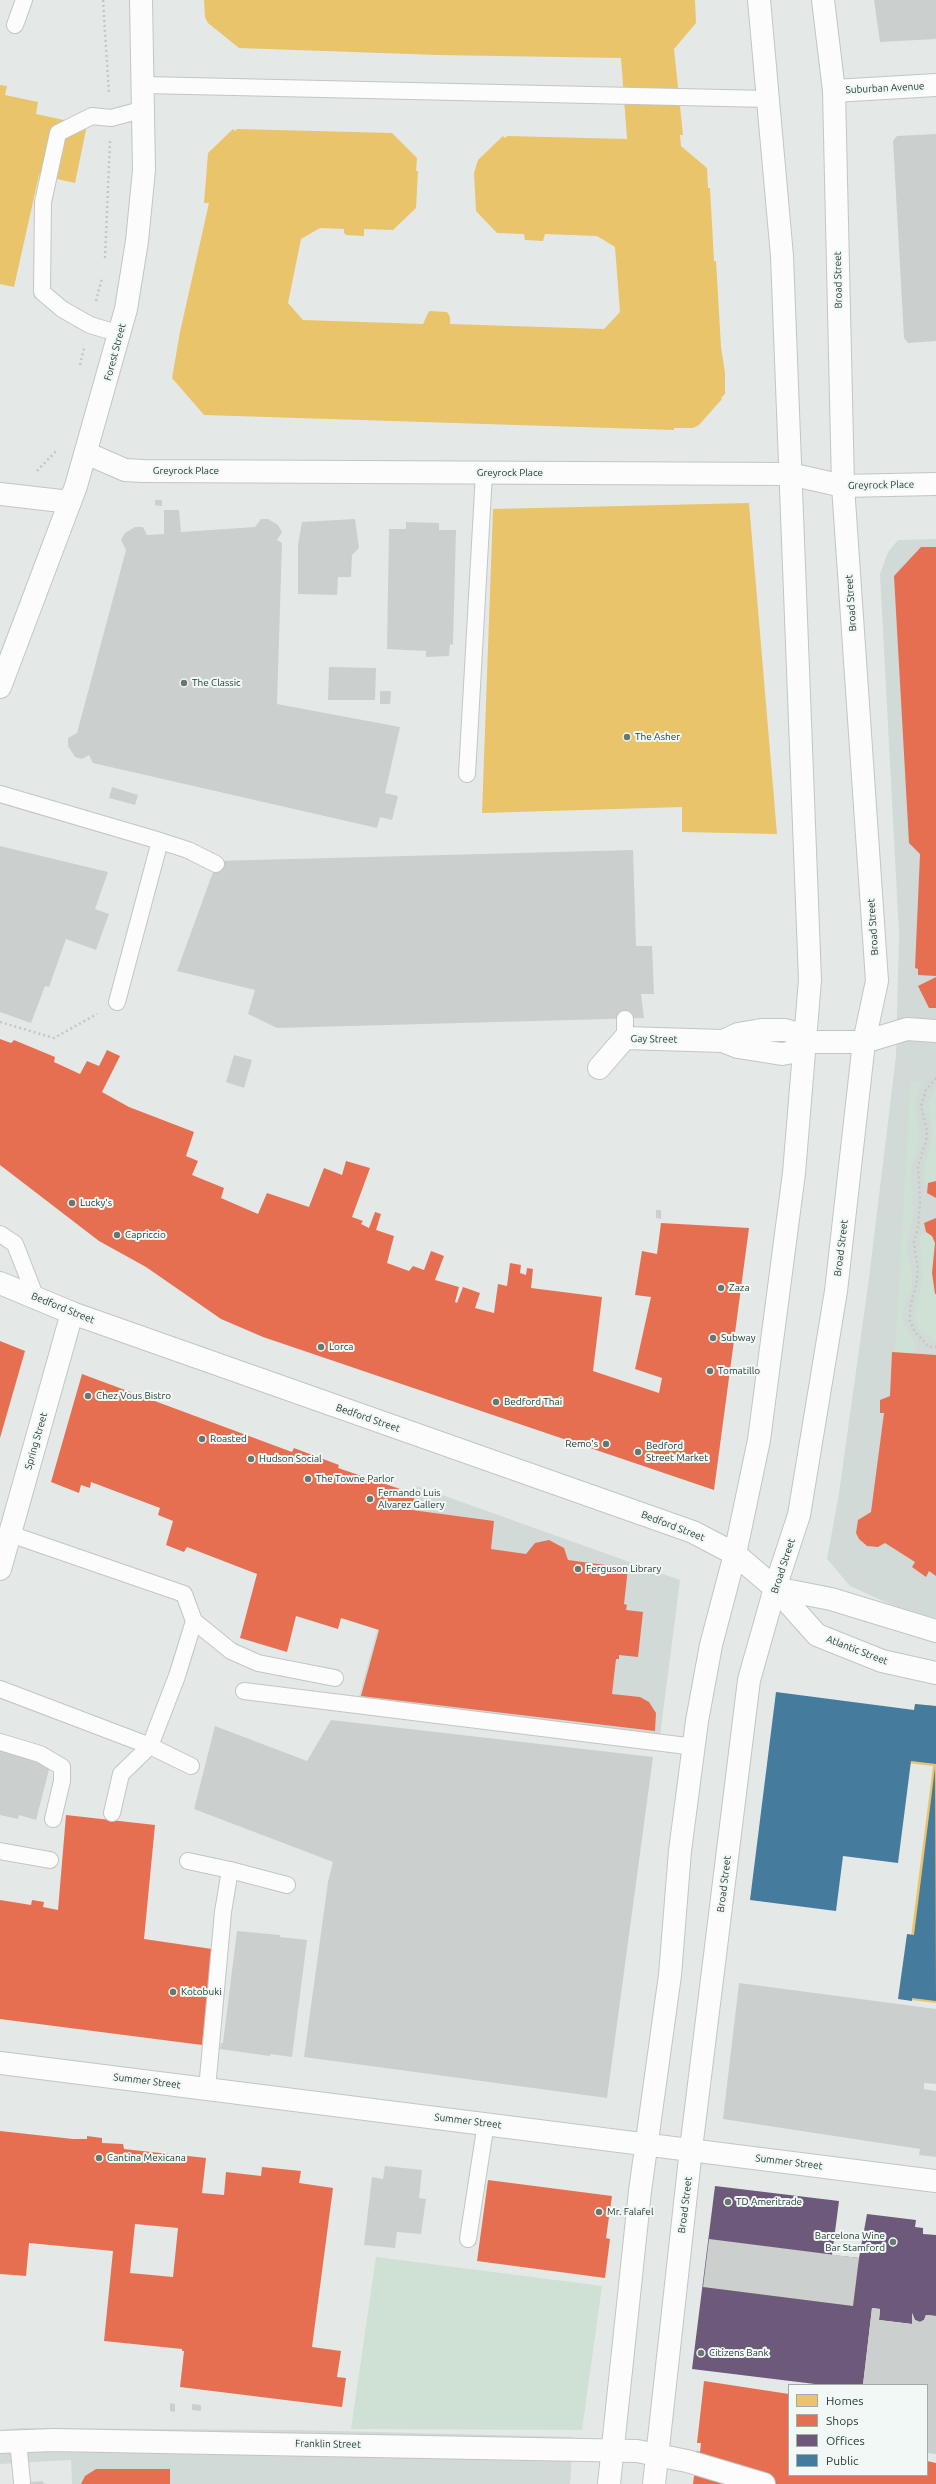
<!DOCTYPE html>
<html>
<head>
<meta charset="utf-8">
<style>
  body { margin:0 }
  #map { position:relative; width:936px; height:2484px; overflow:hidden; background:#e4e9e7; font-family:Ubuntu,sans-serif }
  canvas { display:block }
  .legend { position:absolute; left:788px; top:2384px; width:140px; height:92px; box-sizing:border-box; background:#f2f8f5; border:1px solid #9faca8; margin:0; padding:5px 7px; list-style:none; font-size:12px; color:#233b35 }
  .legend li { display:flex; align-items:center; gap:8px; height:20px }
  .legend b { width:20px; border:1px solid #9faca8 }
</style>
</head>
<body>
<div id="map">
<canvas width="936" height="2484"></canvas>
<ul class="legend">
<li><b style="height:11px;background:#e9c46a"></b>Homes</li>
<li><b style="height:11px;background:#e76f51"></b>Shops</li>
<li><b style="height:11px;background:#6d597a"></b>Offices</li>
<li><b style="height:11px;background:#457b9d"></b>Public</li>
</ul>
</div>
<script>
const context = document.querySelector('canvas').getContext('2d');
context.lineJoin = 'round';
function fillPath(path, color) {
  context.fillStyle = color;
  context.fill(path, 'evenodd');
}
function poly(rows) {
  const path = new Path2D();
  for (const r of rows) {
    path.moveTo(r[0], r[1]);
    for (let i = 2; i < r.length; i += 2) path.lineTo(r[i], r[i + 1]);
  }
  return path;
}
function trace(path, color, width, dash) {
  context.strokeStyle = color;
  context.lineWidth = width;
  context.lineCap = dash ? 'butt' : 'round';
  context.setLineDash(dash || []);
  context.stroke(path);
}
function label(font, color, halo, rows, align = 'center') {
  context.font = font + ' Ubuntu,sans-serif';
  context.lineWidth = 4;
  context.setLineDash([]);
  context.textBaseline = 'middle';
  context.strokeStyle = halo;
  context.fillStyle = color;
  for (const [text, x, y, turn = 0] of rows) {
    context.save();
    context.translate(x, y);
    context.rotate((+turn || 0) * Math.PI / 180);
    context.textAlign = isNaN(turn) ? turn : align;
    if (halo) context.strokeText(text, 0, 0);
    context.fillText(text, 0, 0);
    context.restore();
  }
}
const built = poly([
  [936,539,936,1618,905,1611,850,1586,827,1559,839,1493,869,1278,896,1056,899,934,880,574,888,552,898,540],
  [417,1486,680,1580,660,1736,358,1700],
  [21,2428,297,2430,573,2437,570,2484,72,2484,71,2460,0,2464,0,2430]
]);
const green = poly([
  [911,1080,922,1083,915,1101,919,1139,911,1168,913,1215,906,1246,912,1273,912,1286,906,1300,902,1319,915,1344,917,1354,895,1352],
  [936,1087,936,1181,928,1183,928,1187,924,1179,924,1169,931,1144,932,1129,928,1104],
  [926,1232,933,1237,935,1243,932,1268,936,1296,936,1342,919,1329,915,1314,923,1279,920,1243,921,1235],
  [376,2257,602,2286,582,2430,351,2429]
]);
const homes = poly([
  [204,0,695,0,696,23,674,49,683,135,680,135,681,146,707,168,708,188,710,188,714,261,716,261,721,347,725,373,725,394,721,398,722,399,699,425,693,428,674,428,674,430,204,415,172,378,180,332,209,203,204,203,208,153,233,129,235,131,237,129,392,133,417,158,416,171,418,171,416,208,393,230,364,229,364,236,346,235,344,233,344,229,320,228,301,239,288,303,303,320,423,324,429,311,447,312,450,317,450,324,604,329,620,312,615,247,597,236,545,234,543,241,525,240,524,234,497,233,476,211,474,173,478,160,503,136,505,138,507,136,627,139,621,58,438,55,239,48,208,23,205,17],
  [0,85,7,86,5,95,38,102,36,114,87,125,75,183,39,175,14,287,0,284],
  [749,503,777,834,682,832,682,807,482,813,493,509],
  [915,1704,936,1706,936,2003,903,1999,933,1766,908,1763]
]);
const shops = poly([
  [921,547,936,547,936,976,918,975,918,969,915,968,920,854,909,843,894,576],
  [936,977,936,1008,929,1008,918,986],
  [0,1039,11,1043,14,1040,55,1057,54,1062,80,1074,87,1061,99,1066,107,1050,120,1056,102,1092,129,1107,194,1132,186,1156,198,1161,192,1175,224,1188,221,1198,258,1214,267,1193,309,1207,324,1168,342,1175,346,1161,370,1168,352,1217,363,1221,361,1224,369,1228,375,1212,381,1214,376,1230,394,1236,387,1263,409,1271,413,1266,424,1270,431,1251,444,1256,435,1280,459,1287,455,1302,457,1303,463,1287,480,1293,475,1308,494,1313,498,1284,507,1286,510,1263,521,1265,520,1273,526,1275,527,1268,533,1269,531,1288,602,1297,593,1371,659,1393,662,1378,635,1369,651,1297,635,1295,642,1251,657,1254,661,1223,749,1228,714,1490,263,1337,221,1319,146,1267,99,1241,0,1165],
  [936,1181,936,1198,927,1193,928,1183],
  [936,1218,936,1294,935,1294,932,1273,935,1243,932,1236,926,1232,924,1223],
  [0,1341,25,1351,0,1438],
  [892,1352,936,1355,936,1576,929,1571,926,1577,912,1567,915,1562,885,1543,878,1547,867,1546,859,1539,856,1533,858,1520,871,1512,884,1413,880,1413,880,1400,890,1396],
  [82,1374,292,1452,294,1448,339,1465,338,1468,415,1494,412,1510,494,1521,491,1549,526,1554,535,1543,549,1540,564,1548,568,1560,628,1568,624,1604,627,1605,626,1610,643,1612,638,1657,619,1655,619,1659,616,1659,612,1694,640,1697,649,1702,656,1713,655,1731,361,1696,379,1630,341,1618,338,1629,296,1616,287,1652,240,1638,257,1574,187,1547,184,1552,166,1545,173,1521,158,1515,160,1508,91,1482,90,1488,81,1485,79,1493,51,1482],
  [66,1815,155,1825,144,1939,212,1949,202,2045,0,2019,0,1900,31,1905,32,1900,44,1902,43,1907,58,1910],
  [0,2131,73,2139,87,2139,87,2136,102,2138,102,2143,123,2144,124,2149,206,2158,202,2193,224,2195,226,2172,261,2176,262,2167,301,2171,299,2183,333,2188,312,2347,341,2351,337,2377,346,2378,342,2407,180,2387,184,2351,182,2351,182,2349,104,2341,113,2251,29,2243,26,2276,0,2274],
  [135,2224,178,2228,173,2277,130,2273],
  [488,2180,612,2196,606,2238,610,2239,605,2278,477,2261],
  [704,2381,789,2394,789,2475,927,2475,927,2461,936,2463,936,2484,693,2484,697,2451,700,2452,701,2443,697,2443],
  [96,2469,170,2469,170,2484,81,2484,85,2476]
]);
const offices = poly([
  [715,2186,839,2201,832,2255,859,2258,867,2214,916,2220,915,2227,923,2228,923,2234,936,2235,936,2316,926,2315,924,2320,920,2322,915,2320,912,2313,912,2324,879,2320,880,2309,872,2308,863,2385,823,2385,692,2369]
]);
const public = poly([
  [776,1692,914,1710,915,1704,936,1706,936,1764,911,1761,898,1863,843,1856,836,1911,750,1900],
  [935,1768,936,2001,912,1998,912,2001,898,1999,907,1934,914,1935]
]);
const building = poly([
  [874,0,936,0,936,39,880,42],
  [936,134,936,341,908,343,904,338,893,141,897,136],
  [155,500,162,500,162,506,155,505],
  [164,510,179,510,181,532,255,527,261,519,268,519,278,525,282,532,277,540,282,543,277,704,400,727,385,793,398,796,392,820,380,817,377,828,93,763,89,755,82,759,75,757,68,746,68,738,77,733,126,550,121,540,125,533,135,527,143,527,147,535,164,534],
  [355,519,359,548,352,555,351,577,338,577,337,595,298,594,298,545,302,522],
  [406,522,439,523,439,530,456,530,453,645,450,644,449,656,426,657,426,651,387,649,389,529,406,529],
  [329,667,376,668,375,700,328,700],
  [380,691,391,691,390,704,380,704],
  [112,787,138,795,135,805,109,798],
  [0,846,108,872,95,909,109,914,96,950,66,939,49,987,45,986,31,1023,0,1012],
  [633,850,636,946,652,946,654,994,641,994,644,1018,277,1028,248,1014,255,990,177,971,217,861],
  [234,1055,252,1060,244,1088,226,1082],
  [656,1210,661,1210,661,1219,656,1218],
  [331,1720,653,1757,607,2098,304,2057,328,1882,333,1862,194,1809,215,1726,307,1761],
  [0,1749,51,1762,36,1820,19,1815,18,1819,0,1815],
  [237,1931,280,1935,280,1937,307,1940,292,2057,270,2054,270,2056,220,2049,221,2043,223,2043],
  [739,1983,936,2009,936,2084,924,2083,924,2089,936,2091,936,2157,919,2155,920,2149,723,2119],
  [385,2166,422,2170,419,2198,426,2199,421,2234,397,2232,395,2248,364,2245,372,2177,383,2179],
  [709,2239,859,2258,853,2306,703,2287],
  [872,2308,880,2309,879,2320,912,2324,912,2313,915,2320,920,2322,924,2320,926,2315,936,2316,936,2454,927,2453,927,2385,863,2385],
  [170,2403,175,2404,175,2412,170,2411],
  [192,2404,201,2405,201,2411,192,2410],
  [42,2481,45,2484,17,2484,17,2483]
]);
const path = poly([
  [103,0,109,94],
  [105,258,110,141],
  [96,301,102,278],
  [80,365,84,348],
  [37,471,57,450],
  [0,1022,54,1038,97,1014],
  [936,1078,926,1090,921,1106,927,1131,926,1142,918,1166,920,1200,918,1227,914,1242,918,1270,916,1286,910,1307,910,1321,915,1332,929,1347,936,1347]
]);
const service = poly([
  [15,25,24,0],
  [144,85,768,99],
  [120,334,90,325,62,309,42,292,43,202,58,133,92,116,111,118,145,109],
  [467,774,484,473],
  [0,794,160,841,117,1002],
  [160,841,188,850,216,864],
  [625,1019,625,1038],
  [0,1234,15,1244,36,1298],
  [194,1621,231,1651,258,1663,335,1678],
  [0,1689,150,1746,177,1676,194,1621,184,1594,10,1534],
  [244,1691,695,1747],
  [0,1742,40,1754,62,1767,62,1781,53,1819],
  [112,1813,121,1774,150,1746,191,1766],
  [0,1851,50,1860],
  [188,1861,230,1870],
  [207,2089,223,1912,230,1870,287,1885],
  [468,2239,486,2123],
  [18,2441,22,2482]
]);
const minor = poly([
  [834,91,936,85],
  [0,494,70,502],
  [723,1041,738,1034,761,1030,785,1030,796,1033,803,1042],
  [599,1068,625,1038,723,1041,738,1047,782,1054,793,1052,803,1042,864,1042,907,1029,936,1031],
  [0,1569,72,1313],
  [0,2442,54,2440,637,2451,687,2461,764,2484]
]);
const tertiary = poly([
  [86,453,125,470,143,471,790,474,843,486,936,484],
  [0,687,76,486,126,309,137,241,144,170,141,0]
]);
const secondary = poly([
  [0,1283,72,1313,693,1532,735,1554,775,1588,817,1635,882,1661,936,1673],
  [775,1588,831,1599,936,1631],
  [0,2063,936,2181],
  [609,2484,640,2191,670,1975,680,1851,697,1721,711,1645,735,1554,759,1440,794,1173,810,980,782,256,759,0],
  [654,2484,691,2149,749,1680,775,1588,799,1515,836,1291,864,1042,877,981,843,486,834,91,823,0]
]);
const markers = [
  [184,683,4,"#677873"],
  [627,737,4,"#677873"],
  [72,1203,4,"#677873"],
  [117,1235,4,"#677873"],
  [721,1288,4,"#677873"],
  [713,1338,4,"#677873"],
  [321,1347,4,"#677873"],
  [710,1371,4,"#677873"],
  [88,1396,4,"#677873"],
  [496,1402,4,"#677873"],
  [202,1439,4,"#677873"],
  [606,1444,4,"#677873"],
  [638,1452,4,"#677873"],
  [251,1459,4,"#677873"],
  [308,1479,4,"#677873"],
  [370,1499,4,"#677873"],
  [578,1569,4,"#677873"],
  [173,1992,4,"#677873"],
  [99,2158,4,"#677873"],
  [728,2202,4,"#677873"],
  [599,2212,4,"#677873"],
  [893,2242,4,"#677873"],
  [701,2353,4,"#677873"]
];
const streetNames = [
  ["Suburban Avenue",885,88,-3],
  ["Broad Street",838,280,-91],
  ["Forest Street",115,352,-75],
  ["Greyrock Place",186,471],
  ["Greyrock Place",510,473],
  ["Greyrock Place",881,485,-1],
  ["Broad Street",851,603,-94],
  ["Broad Street",873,927,-94],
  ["Gay Street",654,1039,1],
  ["Broad Street",841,1248,-83],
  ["Bedford Street",63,1308,22],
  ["Bedford Street",368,1418,19],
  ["Spring Street",36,1441,-74],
  ["Bedford Street",673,1526,21],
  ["Broad Street",783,1566,-72],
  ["Atlantic Street",857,1650,21],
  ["Broad Street",724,1884,-83],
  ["Summer Street",147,2081,7],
  ["Summer Street",468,2121,7],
  ["Summer Street",789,2162,7],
  ["Broad Street",685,2205,-83],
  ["Franklin Street",328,2444,1]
];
const poiNames = [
  ["The Classic",192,683],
  ["The Asher",635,737],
  ["Lucky's",80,1203],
  ["Capriccio",125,1235],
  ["Zaza",729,1288],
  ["Subway",721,1338],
  ["Lorca",329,1347],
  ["Tomatillo",718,1371],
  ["Chez Vous Bistro",96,1396],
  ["Bedford Thai",504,1402],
  ["Roasted",210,1439],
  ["Remo's",598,1444,"right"],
  ["Bedford",646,1446],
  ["Street Market",646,1458],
  ["Hudson Social",259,1459],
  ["The Towne Parlor",316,1479],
  ["Fernando Luis",378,1493],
  ["Alvarez Gallery",378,1505],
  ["Ferguson Library",586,1569],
  ["Kotobuki",181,1992],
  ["Cantina Mexicana",107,2158],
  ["TD Ameritrade",736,2202],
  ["Mr. Falafel",607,2212],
  ["Barcelona Wine",885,2236,"right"],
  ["Bar Stamford",885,2248,"right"],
  ["Citizens Bank",709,2353]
];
fillPath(built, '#d2dad7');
fillPath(green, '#cee1d4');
fillPath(homes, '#e9c46a');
fillPath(shops, '#e76f51');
fillPath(offices, '#6d597a');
fillPath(public, '#457b9d');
fillPath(building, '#cbd0ce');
trace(service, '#c1c6c4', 18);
trace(minor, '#c1c6c4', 24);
trace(tertiary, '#c1c6c4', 24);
trace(secondary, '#c0c6c4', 24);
trace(path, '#c1c9c5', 2.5, [2, 3]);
trace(service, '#fbfcfb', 16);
trace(minor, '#fbfcfb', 22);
trace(tertiary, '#fbfcfb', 22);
trace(secondary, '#fbfcfb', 22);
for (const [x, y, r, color] of markers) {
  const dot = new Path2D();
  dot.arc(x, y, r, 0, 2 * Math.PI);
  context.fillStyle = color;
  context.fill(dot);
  trace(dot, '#f2f8f5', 1.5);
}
label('10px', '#233b35', '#f2f8f5', streetNames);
label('10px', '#233b35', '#f2f8f5', poiNames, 'left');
</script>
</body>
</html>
